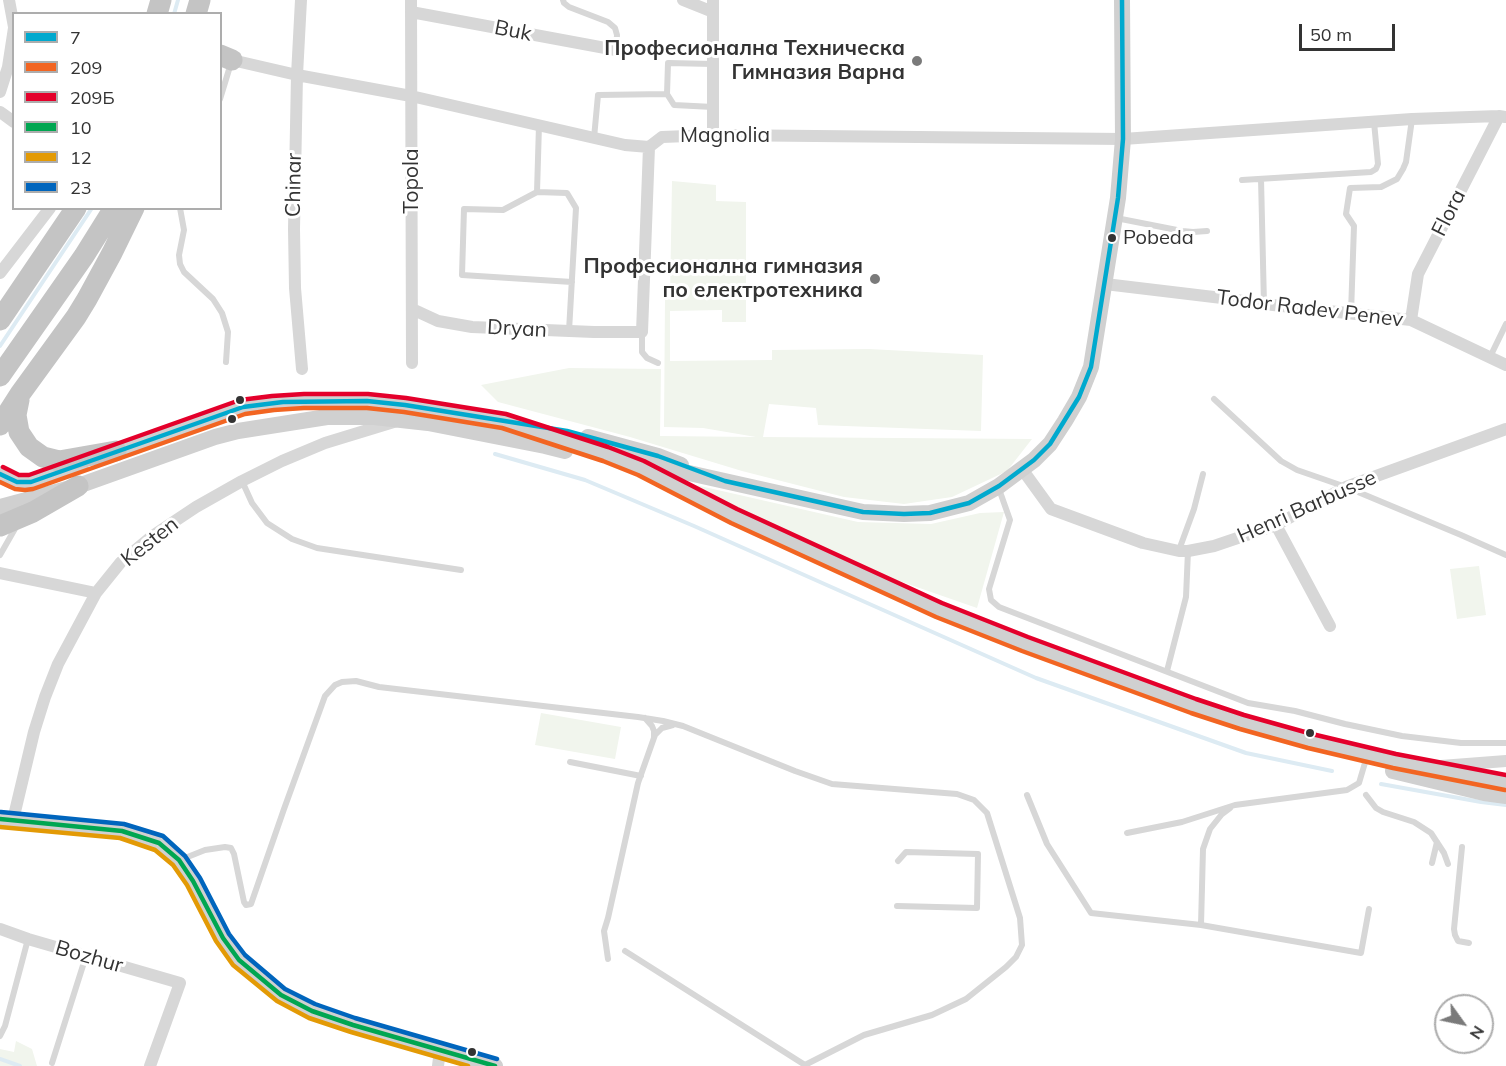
<!DOCTYPE html>
<html>
<head>
<meta charset="utf-8">
<style>
  body { margin:0 }
  #map { position:relative; width:1506px; height:1066px; overflow:hidden; background:#fff; font-family:Mulish,sans-serif }
  canvas { display:block }
  .legend { position:absolute; left:12px; top:12px; width:210px; height:198px; box-sizing:border-box; background:#fff; border:2px solid #adadad; margin:0; padding:8px 10px; list-style:none; font-size:18px; color:#333 }
  .legend li { display:flex; align-items:center; gap:12px; height:30px }
  .legend b { width:30px; border:2px solid #adadad }
  .north { position:absolute; left:1434px; top:994px; width:60px; height:60px; box-sizing:border-box; background:#fff; border:2px solid #adadad; border-radius:50%; rotate:123deg; font-size:16px; font-weight:700; line-height:24px; text-align:center; color:#333 }
  .north::after { content:''; display:block; margin:auto; width:21px; height:27px; background:#7a7a7a; clip-path:polygon(50% 0,100% 100%,50% 72%,0 100%) }
  .scale { position:absolute; left:1299px; top:24px; width:96px; height:27px; box-sizing:border-box; border:3px solid #333; border-top:0; padding-left:8px; font-size:18px; line-height:21px; white-space:nowrap; color:#333; -webkit-text-stroke:4px #fff; paint-order:stroke }
</style>
</head>
<body>
<div id="map">
<canvas width="1506" height="1066"></canvas>
<ul class="legend">
<li><b style="height:8px;background:#00a9ce"></b>7</li>
<li><b style="height:8px;background:#f26522"></b>209</li>
<li><b style="height:8px;background:#e4002b"></b>209Б</li>
<li><b style="height:8px;background:#00a651"></b>10</li>
<li><b style="height:8px;background:#e39a05"></b>12</li>
<li><b style="height:8px;background:#0065bd"></b>23</li>
</ul>
<div class="north">N</div>
<div class="scale">50 m</div>
</div>
<script>
const context = document.querySelector('canvas').getContext('2d');
context.lineJoin = 'round';
function fillPath(path, color) {
  context.fillStyle = color;
  context.fill(path, 'evenodd');
}
function poly(rows) {
  const path = new Path2D();
  for (const r of rows) {
    path.moveTo(r[0], r[1]);
    for (let i = 2; i < r.length; i += 2) path.lineTo(r[i], r[i + 1]);
  }
  return path;
}
function trace(path, color, width, dash) {
  context.strokeStyle = color;
  context.lineWidth = width;
  context.lineCap = dash ? 'butt' : 'round';
  context.setLineDash(dash || []);
  context.stroke(path);
}
function label(font, color, halo, rows, align = 'center') {
  context.font = font + ' Mulish,sans-serif';
  context.lineWidth = 6;
  context.setLineDash([]);
  context.textBaseline = 'middle';
  context.strokeStyle = halo;
  context.fillStyle = color;
  for (const [text, x, y, turn = 0] of rows) {
    context.save();
    context.translate(x, y);
    context.rotate((+turn || 0) * Math.PI / 180);
    context.textAlign = isNaN(turn) ? turn : align;
    if (halo) context.strokeText(text, 0, 0);
    context.fillText(text, 0, 0);
    context.restore();
  }
}
const green = poly([
  [672,181,716,185,716,201,746,202,746,322,722,322,722,310,670,311,670,361,772,360,772,350,869,349,983,355,981,431,818,425,816,408,769,404,763,437,1032,439,1007,471,952,497,904,504,844,497,742,471,630,437,498,402,481,385,569,368,661,369,660,436,756,437,703,428,664,427,665,299,670,298],
  [678,481,858,522,931,524,980,513,1004,512,977,608,888,577],
  [1479,566,1486,615,1457,619,1450,569],
  [541,713,621,727,615,759,535,745],
  [16,1041,32,1049,37,1066,0,1066,0,1049,14,1052]
]);
const stream = poly([
  [174,14,178,0],
  [0,346,92,208],
  [495,454,585,480,694,526,1036,678,1246,753,1332,771],
  [1381,784,1481,802,1506,805],
  [0,1059,20,1066]
]);
const lane = poly([
  [563,0,564,3,569,7,608,22,615,28,617,35,616,50],
  [667,94,668,63,713,64],
  [220,99,231,63],
  [539,125,537,192,503,210,464,209,462,275,572,282],
  [594,138,598,95,667,94,674,105,713,107],
  [1261,179,1264,304],
  [1242,180,1371,172,1376,169,1378,164,1374,122],
  [537,192,567,193,576,208,569,331],
  [180,208,184,230,179,255,180,264,184,272,213,299,222,313,228,332,226,362],
  [1116,218,1182,231,1193,232,1207,231],
  [1351,313,1354,226,1346,214,1350,188,1381,187,1397,179,1403,169,1406,162,1412,119],
  [642,332,642,352,647,358,658,363],
  [1490,357,1506,324],
  [1214,399,1281,461,1297,470,1346,487,1461,535,1506,555],
  [242,481,252,503,267,523,292,539,317,548,461,570],
  [999,489,1010,520,989,589,991,600,999,607,1248,703,1295,711,1345,724,1402,736,1461,743,1506,743],
  [1179,550,1194,509,1203,474],
  [0,555,16,527],
  [1167,671,1186,597,1188,551],
  [645,718,652,726,654,731,654,737],
  [570,762,641,776],
  [1027,795,1047,844,1091,913,1201,925,1361,953,1369,909],
  [1366,795,1376,808,1383,812,1414,822,1431,833,1444,853,1448,864],
  [1127,833,1182,822,1235,805,1347,790,1359,783,1367,756],
  [1462,847,1454,929,1455,935,1458,941,1469,943],
  [180,860,205,850,225,847,231,848,234,854,244,902,246,905,251,904,284,809,325,696,335,685,342,682,356,681,379,687,638,717,663,721,683,726,795,771,832,784,957,794,974,800,987,813,1020,918,1022,945,1016,957,1006,967,966,999,932,1015,864,1035,805,1065,625,951],
  [1432,863,1437,842],
  [897,906,977,908,978,854,906,852,898,861],
  [1201,925,1203,849,1210,829,1222,814,1230,808],
  [608,959,604,931,608,918,638,783,655,735,662,728,673,725],
  [0,1036,5,1026,28,939],
  [52,1063,86,956]
]);
const street = poly([
  [9,0,14,27],
  [301,0,297,75,294,229,295,288,302,369],
  [411,0,412,363],
  [683,0,713,12],
  [713,0,713,135],
  [411,12,616,50],
  [232,60,297,75,411,96,625,145,649,147,662,137,713,135,1123,139,1412,119,1499,116],
  [0,92,8,67,14,28],
  [0,112,14,122],
  [0,273,50,208],
  [1105,284,1222,298,1264,304,1411,320,1506,365],
  [412,309,438,321,472,327,594,332,642,332,649,147],
  [1411,320,1418,274,1499,116,1505,117],
  [1022,469,1051,509,1143,543,1179,551,1188,551,1214,546,1276,525,1346,487,1506,429],
  [1276,525,1330,626],
  [0,573,96,593],
  [1441,766,1506,761],
  [13,820,34,732,45,697,58,664,96,593,121,562,151,537,196,507,242,481,282,461,325,443,397,421],
  [0,929,28,939,180,983,150,1066],
  [438,1066,440,1050]
]);
const secondary = poly([
  [588,437,658,456,681,465],
  [105,455,243,407,283,402,367,401,405,405,504,421,606,454,641,468,734,516,939,610,1025,644,1194,706,1242,722,1310,741,1394,761,1506,783],
  [649,468,671,469,863,512,904,514,930,513,969,503,999,486,1034,460,1050,444,1065,421,1079,397,1091,367,1118,198,1123,139,1122,0],
  [0,474,12,481,25,483,81,464],
  [0,507,78,486,215,437,238,431,327,417,374,417,428,423,545,446,565,451],
  [1393,771,1484,793,1506,796],
  [0,819,122,831,159,843,179,860,193,881,223,938,239,960,281,995,312,1011,353,1025,495,1066]
]);
const highway = poly([
  [157,14,161,0],
  [196,14,200,0],
  [220,55,232,60],
  [0,320,76,208],
  [0,376,84,256,114,208],
  [19,400,16,415,19,432,29,447,43,457,59,461,116,451],
  [0,425,20,394,76,317,87,299,112,253,134,208],
  [0,526,33,512,78,486]
]);
const bus1 = poly([
  [0,474,17,482,31,482,243,407,283,402,367,401,405,405,567,431,658,456,725,481,863,512,904,514,930,513,969,503,999,486,1034,460,1050,444,1079,397,1091,367,1118,198,1123,139,1122,0]
]);
const bus2 = poly([
  [0,482,15,489,25,490,33,489,245,414,274,410,304,408,367,408,404,412,502,428,603,461,638,475,731,523,936,617,1022,651,1191,713,1240,729,1308,748,1393,768,1505,790]
]);
const bus3 = poly([
  [3,467,19,475,29,475,240,400,272,396,304,394,368,394,406,398,506,414,608,447,644,461,737,509,942,603,1028,637,1196,699,1244,715,1312,734,1396,754,1506,775]
]);
const bus4 = poly([
  [0,819,122,831,159,843,179,860,193,881,223,938,239,960,281,995,312,1011,353,1025,495,1066]
]);
const bus5 = poly([
  [0,827,120,838,155,850,173,865,187,885,216,941,233,965,277,1001,309,1018,351,1032,468,1066]
]);
const bus6 = poly([
  [1,812,124,824,163,836,185,856,200,878,229,934,245,955,285,989,315,1004,355,1018,497,1059]
]);
const markers = [
  [917,61,6,"#7a7a7a"],
  [1112,238,5,"#333"],
  [875,279,6,"#7a7a7a"],
  [240,400,5,"#333"],
  [232,419,5,"#333"],
  [1310,733,5,"#333"],
  [472,1052,5,"#333"]
];
const busNames = [
  ["Pobeda",1123,238]
];
const streetNames = [
  ["Buk",513,31,11],
  ["Magnolia",725,136],
  ["Topola",412,181,-90],
  ["Chinar",294,185,-89],
  ["Flora",1449,213,-63],
  ["Todor Radev Penev",1310,309,7],
  ["Dryan",517,329,3],
  ["Henri Barbusse",1307,507,-24],
  ["Kesten",150,542,-38],
  ["Bozhur",89,957,16]
];
const poiNames = [
  ["Професионална Техническа",905,49],
  ["Гимназия Варна",905,73],
  ["Професионална гимназия",863,267],
  ["по електротехника",863,291]
];
fillPath(green, '#f1f5ed');
trace(stream, '#ddebf3', 4);
trace(lane, '#d7d7d7', 6);
trace(street, '#d7d7d7', 12);
trace(secondary, '#d0d0d0', 16);
trace(highway, '#c4c4c4', 21);
trace(bus1, '#00a9ce', 4.5);
trace(bus2, '#f26522', 4.5);
trace(bus3, '#e4002b', 4.5);
trace(bus4, '#00a651', 4.5);
trace(bus5, '#e39a05', 4.5);
trace(bus6, '#0065bd', 4.5);
for (const [x, y, r, color] of markers) {
  const dot = new Path2D();
  dot.arc(x, y, r, 0, 2 * Math.PI);
  context.fillStyle = color;
  context.fill(dot);
  trace(dot, '#fff', 2);
}
label('20px', '#333', '#fff', busNames, 'left');
label('21px', '#333', '#fff', streetNames);
label('bold 21px', '#333', '#fff', poiNames, 'right');
</script>
</body>
</html>
